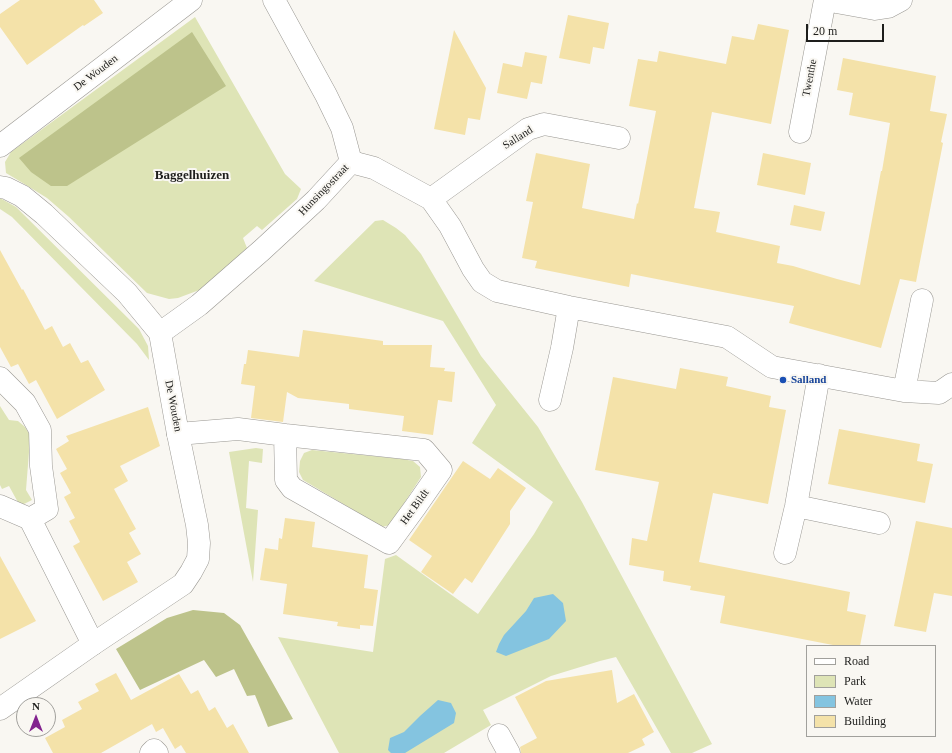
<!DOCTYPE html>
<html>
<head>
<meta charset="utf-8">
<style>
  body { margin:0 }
  #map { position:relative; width:952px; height:753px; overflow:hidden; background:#f9f7f2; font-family:"Times New Roman",serif }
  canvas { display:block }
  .legend { position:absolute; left:806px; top:645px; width:130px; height:92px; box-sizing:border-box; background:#f9f7f2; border:1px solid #a1a09c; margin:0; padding:5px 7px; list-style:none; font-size:12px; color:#1e1e1c }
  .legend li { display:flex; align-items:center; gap:8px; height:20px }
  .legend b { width:20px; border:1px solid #a1a09c }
  .north { position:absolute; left:16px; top:697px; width:40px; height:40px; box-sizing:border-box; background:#f9f7f2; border:1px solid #a1a09c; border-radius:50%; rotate:0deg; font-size:11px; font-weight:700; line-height:16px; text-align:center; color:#1e1e1c }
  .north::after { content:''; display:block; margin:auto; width:14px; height:18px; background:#82238e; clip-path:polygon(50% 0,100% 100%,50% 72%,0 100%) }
  .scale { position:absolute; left:806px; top:24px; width:78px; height:18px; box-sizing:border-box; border:2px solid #1e1e1c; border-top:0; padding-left:5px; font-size:12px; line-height:14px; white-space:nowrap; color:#1e1e1c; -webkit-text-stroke:3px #f9f7f2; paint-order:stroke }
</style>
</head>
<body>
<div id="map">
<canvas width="952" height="753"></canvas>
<ul class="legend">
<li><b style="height:5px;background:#fff"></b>Road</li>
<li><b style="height:11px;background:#dee4b6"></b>Park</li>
<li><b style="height:11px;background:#84c4e0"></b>Water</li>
<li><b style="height:11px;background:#f4e2a9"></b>Building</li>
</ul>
<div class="north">N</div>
<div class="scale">20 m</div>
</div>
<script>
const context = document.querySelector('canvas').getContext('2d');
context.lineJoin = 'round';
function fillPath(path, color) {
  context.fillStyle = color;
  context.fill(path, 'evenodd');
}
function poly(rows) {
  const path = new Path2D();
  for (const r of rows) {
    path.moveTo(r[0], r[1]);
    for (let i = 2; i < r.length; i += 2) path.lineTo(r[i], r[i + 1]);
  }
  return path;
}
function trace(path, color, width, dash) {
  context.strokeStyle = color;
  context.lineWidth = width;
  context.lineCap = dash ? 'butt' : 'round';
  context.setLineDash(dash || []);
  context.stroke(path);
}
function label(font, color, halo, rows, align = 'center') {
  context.font = font + ' "Times New Roman",serif';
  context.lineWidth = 4;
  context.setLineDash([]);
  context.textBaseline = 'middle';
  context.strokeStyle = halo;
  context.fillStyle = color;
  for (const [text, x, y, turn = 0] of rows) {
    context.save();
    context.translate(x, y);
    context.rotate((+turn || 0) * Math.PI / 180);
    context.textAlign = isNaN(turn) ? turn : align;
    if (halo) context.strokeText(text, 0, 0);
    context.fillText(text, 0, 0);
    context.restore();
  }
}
const green = poly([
  [195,17,285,174,301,189,297,199,262,230,257,226,243,238,247,248,202,289,178,298,169,299,147,293,69,217,47,198,26,185,6,173,5,162,11,152],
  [0,198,16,207,139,329,148,346,149,360,137,344,12,217,0,209],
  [383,220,396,228,405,235,421,254,481,356,538,427,582,502,712,744,692,753,671,753,616,657,600,661,551,676,483,710,491,725,444,753,339,753,278,637,373,652,385,559,396,555,478,614,534,534,553,502,472,443,496,405,443,321,314,281,375,221],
  [0,406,9,420,18,421,25,427,30,435,31,447,29,452,26,490,32,500,20,506,9,486,2,489,0,485],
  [256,448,263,449,262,463,249,461,246,508,258,510,253,582,229,452],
  [312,450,402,459,413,461,420,467,421,477,390,525,382,527,303,480,299,472,300,461,304,453]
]);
const forest = poly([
  [192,32,226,86,67,186,51,186,31,172,19,158],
  [193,610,224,613,240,625,293,719,268,727,255,695,247,696,234,669,216,677,204,660,140,690,116,649,167,618]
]);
const water = poly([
  [553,594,563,603,566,621,549,639,506,656,496,652,499,644,504,635,526,611,534,598],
  [438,700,451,703,456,713,454,723,405,753,391,753,388,750,390,738,404,732,420,716]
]);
const building = poly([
  [20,0,94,0,103,13,84,26,83,25,27,65,0,27,0,14],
  [568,15,609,23,604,49,593,47,590,64,559,58],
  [758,24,789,30,771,124,712,112,694,208,720,212,716,232,780,246,777,263,793,266,837,279,860,285,881,171,882,171,890,123,849,115,853,93,837,90,843,58,936,76,930,111,947,114,941,142,943,143,916,282,900,279,881,348,789,323,794,306,631,274,629,287,535,268,537,261,522,258,533,202,526,201,536,153,590,164,582,208,634,219,637,203,638,204,656,111,629,106,638,59,657,62,659,51,726,64,732,36,754,40],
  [454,30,486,88,480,120,468,118,465,135,434,129],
  [525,52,547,56,542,84,531,82,527,99,497,93,503,63,522,67],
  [763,153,811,163,805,195,757,185],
  [794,205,825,212,821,231,790,225],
  [0,250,22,290,23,289,45,330,52,326,63,347,70,343,81,363,88,360,105,390,57,419,36,380,29,384,18,364,11,367,0,347],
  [303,330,383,341,383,345,432,345,430,367,445,368,444,371,455,372,452,402,438,400,433,435,402,431,404,416,349,409,349,404,298,398,287,392,283,422,251,418,255,386,241,384,244,364,246,364,248,350,299,357],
  [680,368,728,377,726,386,771,396,769,407,786,410,768,504,713,493,699,562,850,592,847,611,866,615,860,646,838,646,720,623,725,596,690,590,691,586,663,581,664,571,629,565,632,538,647,541,659,482,595,470,613,377,676,389],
  [148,407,160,446,120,466,128,481,114,489,136,529,129,533,141,554,127,562,138,582,103,601,73,546,80,542,69,521,75,518,64,497,71,493,60,473,67,469,56,449,69,441,66,436],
  [839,429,920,444,917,461,933,464,925,503,828,484],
  [463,461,490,479,498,468,526,488,510,511,510,524,472,583,465,578,453,594,421,572,432,556,409,540],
  [285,518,315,522,312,547,368,555,364,588,378,590,373,626,360,625,360,629,337,626,338,622,283,614,287,584,260,580,265,548,278,550,279,538,282,539],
  [916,521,952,528,952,596,934,593,926,632,894,626],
  [0,556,36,621,0,639],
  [612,670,617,703,634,694,654,732,642,739,645,745,628,753,521,753,520,747,537,738,515,697,546,681],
  [116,673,131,700,179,674,191,694,198,690,209,711,215,707,227,728,233,724,249,753,186,753,181,745,175,749,163,728,156,732,152,724,101,753,53,753,45,738,65,727,62,720,82,709,78,702,99,691,95,684]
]);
const street = poly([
  [274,0,326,95,342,128,351,162],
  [825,0,875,9,888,7,901,0],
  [800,132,825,0],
  [0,146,191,0],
  [351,162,374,168,431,199,450,226,473,269,482,282,497,291,569,307,727,337,772,367,904,391,939,393,952,384],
  [431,199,528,129,544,124,619,138],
  [160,333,199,305,262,250,316,200,351,162],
  [0,378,25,403,40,430,41,466,47,509,30,519,93,644],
  [904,391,922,300],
  [550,400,562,348,569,307],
  [178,434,238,429,285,435,286,480,292,488,389,543,416,506,441,470,424,450,285,435],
  [0,506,30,519],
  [796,506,879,523],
  [785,553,796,506,819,375],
  [499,735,509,753],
  [151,753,154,750,157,753]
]);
const secondary = poly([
  [0,187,6,188,22,196,44,214,127,293,160,333,178,434,197,525,199,543,198,559,191,572,183,584,93,644,0,709]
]);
const markers = [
  [783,380,4,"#1a4fb4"]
];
const streetNames = [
  ["De Wouden",96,73,-37],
  ["Twenthe",810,78,-79],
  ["Salland",518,138,-32],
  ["Hunsingostraat",324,190,-46],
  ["De Wouden",173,406,79],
  ["Het Bildt",415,507,-54]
];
const transitNames = [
  ["Salland",791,380]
];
const quarterNames = [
  ["Baggelhuizen",192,176]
];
fillPath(green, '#dee4b6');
fillPath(forest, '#bdc38b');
fillPath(water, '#84c4e0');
fillPath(building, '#f4e2a9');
trace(street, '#999792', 23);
trace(secondary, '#999792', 23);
trace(street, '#fff', 22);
trace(secondary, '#fff', 22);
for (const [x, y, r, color] of markers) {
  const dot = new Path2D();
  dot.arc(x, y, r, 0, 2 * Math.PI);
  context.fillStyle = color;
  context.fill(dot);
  trace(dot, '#f9f7f2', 1.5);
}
label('11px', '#1e1e1c', '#f9f7f2', streetNames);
label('bold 11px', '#164399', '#f9f7f2', transitNames, 'left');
label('bold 13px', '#1e1e1c', '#f9f7f2', quarterNames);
</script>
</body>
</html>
